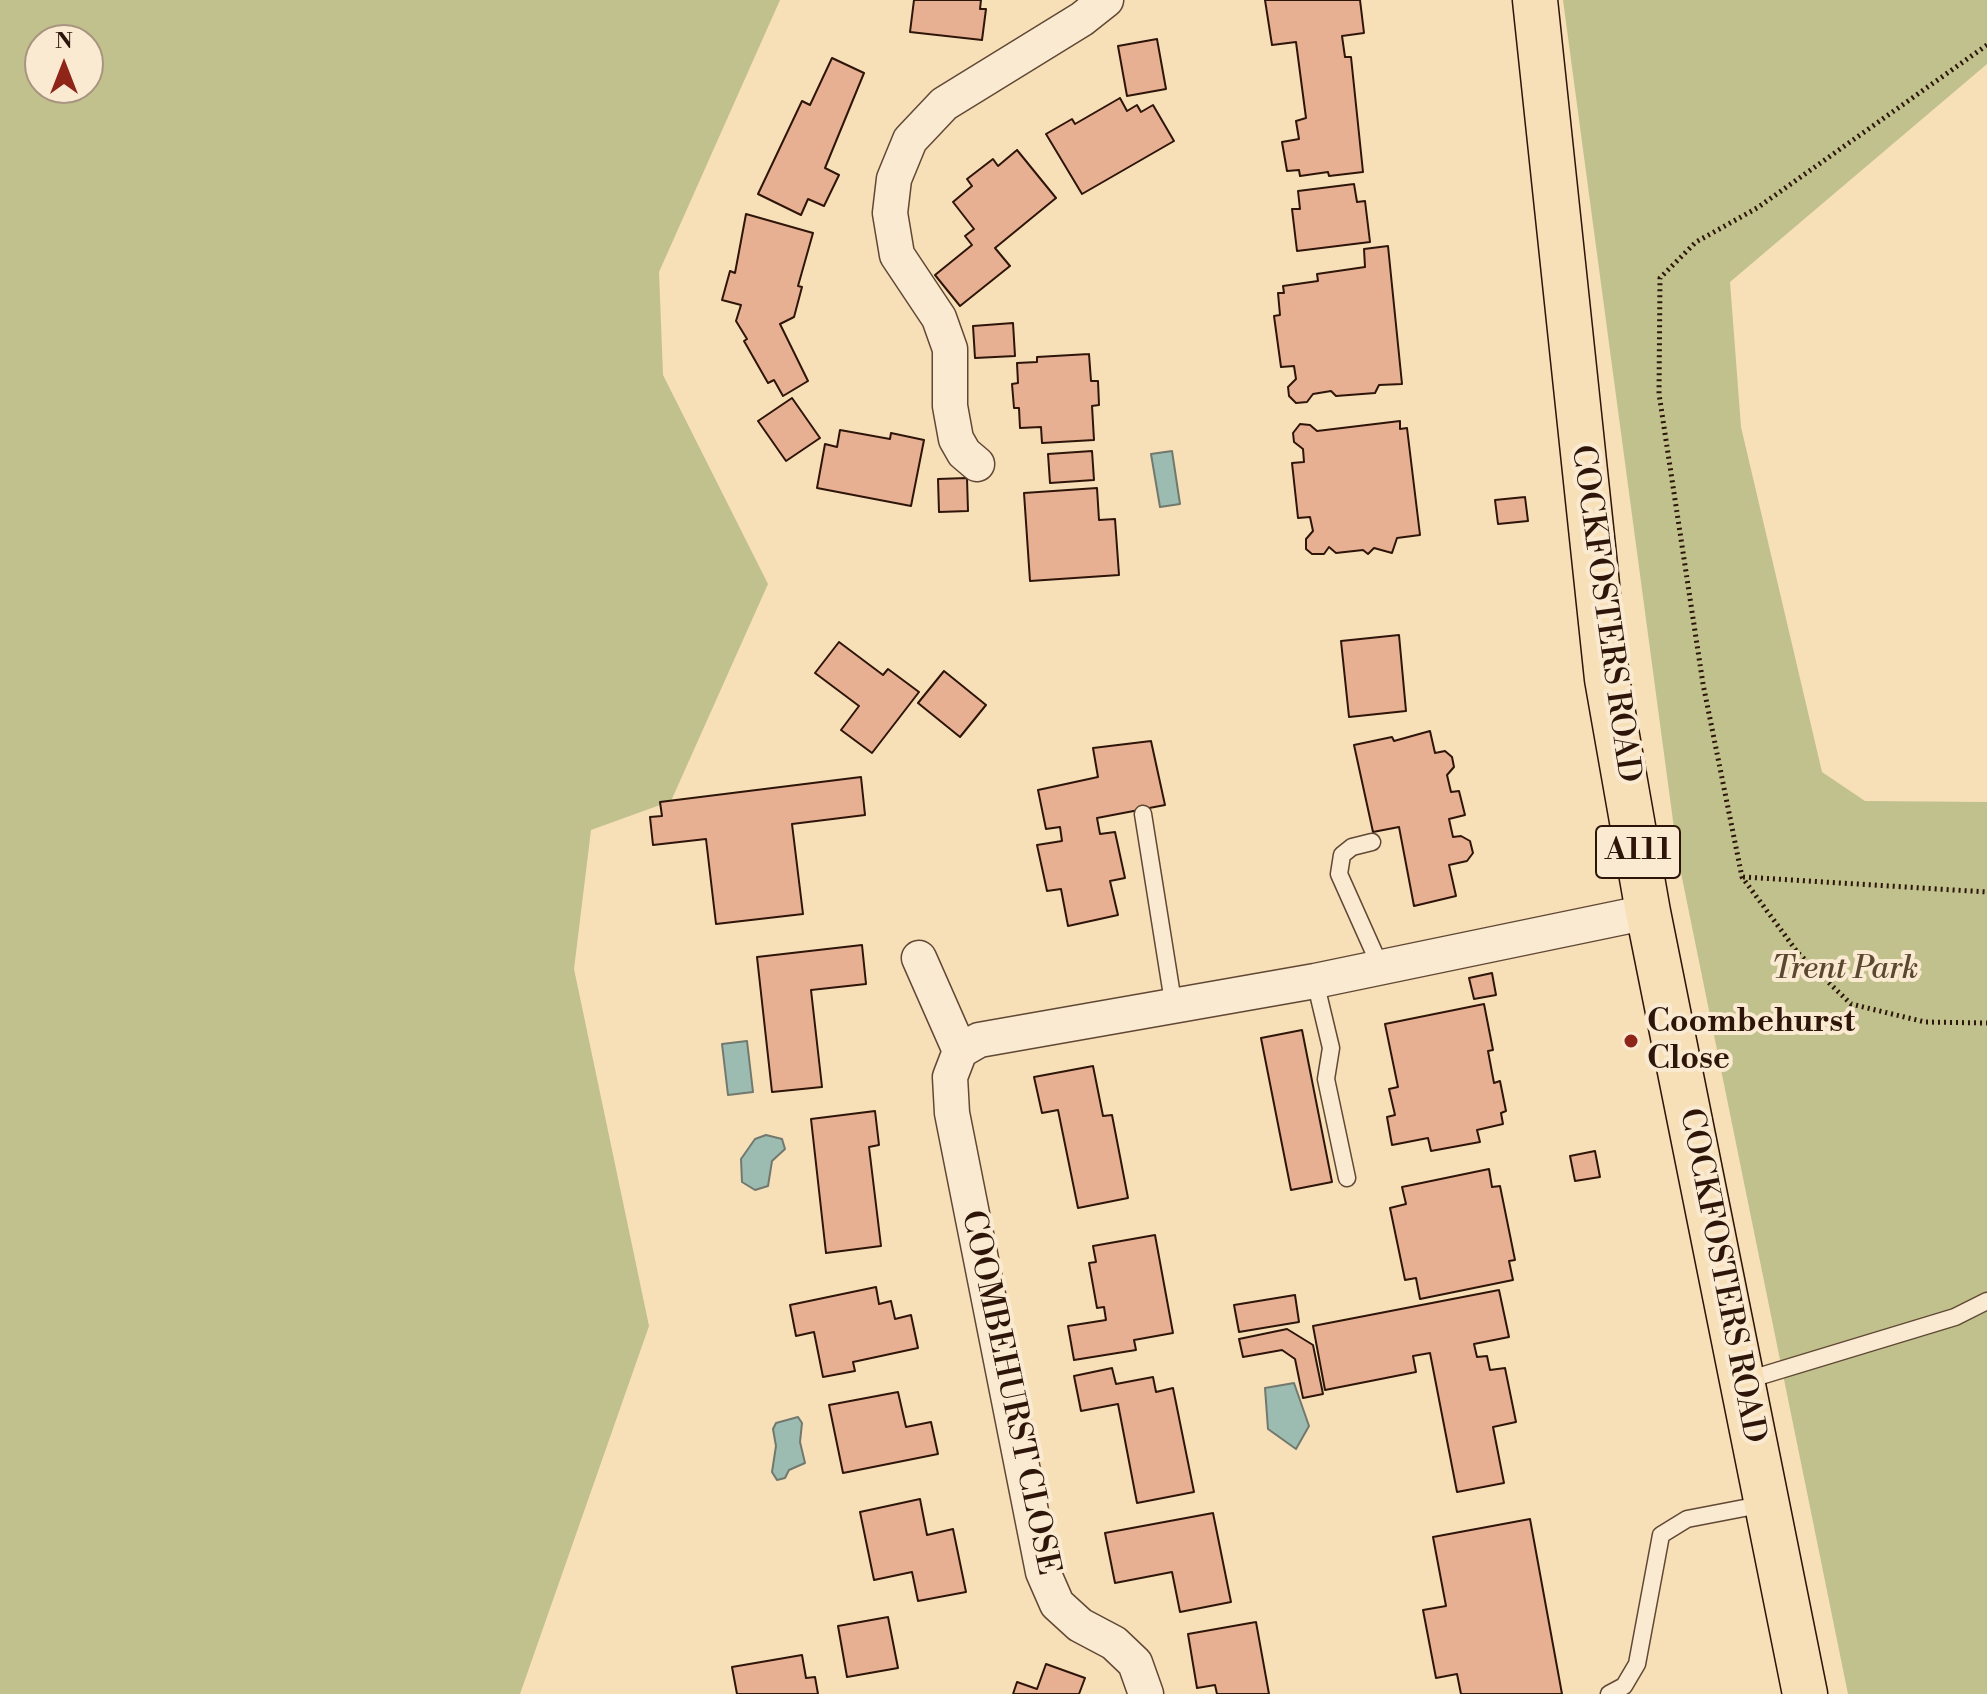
<!DOCTYPE html>
<html>
<head>
<meta charset="utf-8">
<style>
  body { margin:0 }
  #map { position:relative; width:1987px; height:1694px; overflow:hidden; background:#f7dfb8; font-family:"Libre Bodoni",serif }
  canvas { display:block }
  .north { position:absolute; left:24px; top:24px; width:80px; height:80px; box-sizing:border-box; background:#faead1; border:2px solid #a89581; border-radius:50%; rotate:0deg; font-size:22px; font-weight:700; line-height:32px; text-align:center; color:#2e1509 }
  .north::after { content:''; display:block; margin:auto; width:28px; height:36px; background:#8f2418; clip-path:polygon(50% 0,100% 100%,50% 72%,0 100%) }
</style>
</head>
<body>
<div id="map">
<canvas width="1987" height="1694"></canvas>
<div class="north">N</div>
</div>
<script>
const context = document.querySelector('canvas').getContext('2d');
context.lineJoin = 'round';
function fillPath(path, color) {
  context.fillStyle = color;
  context.fill(path, 'evenodd');
}
function poly(rows) {
  const path = new Path2D();
  for (const r of rows) {
    path.moveTo(r[0], r[1]);
    for (let i = 2; i < r.length; i += 2) path.lineTo(r[i], r[i + 1]);
  }
  return path;
}
function trace(path, color, width, dash) {
  context.strokeStyle = color;
  context.lineWidth = width;
  context.lineCap = dash ? 'butt' : 'round';
  context.setLineDash(dash || []);
  context.stroke(path);
}
function label(font, color, halo, rows, align = 'center') {
  context.font = font + ' "Libre Bodoni",serif';
  context.lineWidth = 8;
  context.setLineDash([]);
  context.textBaseline = 'middle';
  context.strokeStyle = halo;
  context.fillStyle = color;
  for (const [text, x, y, turn = 0] of rows) {
    context.save();
    context.translate(x, y);
    context.rotate((+turn || 0) * Math.PI / 180);
    context.textAlign = isNaN(turn) ? turn : align;
    if (halo) context.strokeText(text, 0, 0);
    context.fillText(text, 0, 0);
    context.restore();
  }
}
const green = poly([
  [0,0,780,0,659,272,663,375,768,584,671,801,591,830,574,969,649,1326,520,1694,0,1694],
  [40,40,88,40,88,88,40,88],
  [1563,0,1987,0,1987,64,1730,282,1741,427,1822,772,1865,801,1987,802,1987,1694,1848,1694,1678,858]
]);
const water = poly([
  [1172,451,1180,504,1160,507,1151,454,1172,451],
  [747,1041,753,1092,728,1095,722,1044,747,1041],
  [766,1135,782,1139,785,1149,772,1161,768,1186,755,1190,742,1182,741,1159,755,1139,766,1135],
  [1294,1383,1309,1426,1296,1449,1268,1429,1265,1388,1294,1383],
  [798,1417,802,1423,800,1442,805,1463,789,1470,785,1478,777,1480,772,1472,776,1446,773,1429,776,1423,798,1417]
]);
const building = poly([
  [914,0,981,0,980,9,986,9,982,40,910,32,914,0],
  [1265,0,1360,0,1364,33,1342,36,1345,57,1351,57,1363,172,1329,176,1328,172,1300,176,1299,170,1287,171,1282,142,1299,139,1296,121,1306,118,1296,42,1272,45,1265,0],
  [1157,39,1166,89,1127,96,1118,46,1157,39],
  [832,58,864,73,825,168,839,175,824,206,808,199,801,215,758,194,802,101,810,105,832,58],
  [1120,98,1127,111,1137,105,1141,112,1153,105,1174,141,1082,194,1046,134,1072,119,1075,124,1120,98],
  [1017,150,1056,198,995,248,1010,266,960,306,935,275,972,245,965,236,974,229,953,202,972,186,967,179,993,159,998,166,1017,150],
  [1354,184,1357,202,1365,201,1370,242,1297,251,1292,209,1300,209,1298,191,1354,184],
  [746,214,813,233,798,286,802,287,794,317,780,324,808,381,783,396,774,380,768,383,744,341,747,339,736,321,741,305,722,300,730,271,735,273,746,214],
  [1388,246,1402,384,1379,385,1375,393,1336,396,1331,391,1313,394,1307,402,1296,403,1289,396,1288,387,1296,379,1294,366,1281,367,1274,316,1280,315,1278,293,1284,293,1283,286,1318,281,1317,274,1365,267,1364,249,1388,246],
  [1013,323,1015,356,975,358,973,326,1013,323],
  [1089,354,1091,381,1098,381,1099,405,1092,406,1094,440,1042,443,1041,427,1020,428,1019,408,1014,408,1012,384,1018,383,1017,363,1037,362,1037,357,1089,354],
  [792,398,820,438,786,461,758,421,792,398],
  [1400,421,1400,429,1407,428,1420,535,1397,538,1392,553,1374,548,1368,554,1363,550,1336,553,1329,547,1324,554,1312,554,1306,549,1306,539,1313,531,1310,517,1298,518,1292,463,1304,462,1303,449,1294,442,1293,433,1300,424,1310,425,1317,431,1400,421],
  [840,430,890,439,891,433,924,440,911,506,817,488,825,444,837,447,840,430],
  [1092,451,1094,480,1050,483,1048,454,1092,451],
  [967,478,968,511,939,512,938,479,967,478],
  [1097,488,1099,520,1115,519,1119,575,1030,581,1024,493,1097,488],
  [1525,497,1528,521,1498,524,1495,500,1525,497],
  [1399,635,1406,711,1349,717,1341,641,1399,635],
  [839,642,883,675,888,669,919,692,872,753,841,730,859,706,815,673,839,642],
  [944,671,986,705,960,737,918,703,944,671],
  [1430,731,1435,753,1445,751,1452,757,1454,767,1447,775,1451,792,1459,791,1465,815,1449,819,1453,837,1461,836,1470,841,1473,853,1467,861,1449,865,1456,896,1414,906,1399,827,1373,832,1354,745,1392,737,1394,741,1430,731],
  [1151,741,1165,805,1097,818,1100,834,1115,832,1125,878,1110,881,1118,915,1068,926,1061,889,1047,891,1037,845,1062,841,1060,827,1046,829,1038,790,1098,777,1093,748,1151,741],
  [861,777,865,815,792,824,803,914,716,924,706,839,653,845,650,817,662,816,660,802,861,777],
  [862,945,866,984,811,990,822,1087,772,1092,757,957,862,945],
  [1492,973,1496,995,1474,999,1469,978,1492,973],
  [1484,1004,1493,1050,1488,1051,1494,1083,1500,1081,1506,1111,1501,1113,1503,1124,1477,1130,1480,1142,1431,1151,1428,1138,1392,1145,1387,1117,1395,1115,1389,1089,1398,1087,1385,1024,1484,1004],
  [1302,1030,1332,1182,1291,1190,1261,1038,1302,1030],
  [1093,1066,1103,1116,1112,1115,1128,1198,1078,1208,1058,1110,1042,1113,1034,1077,1093,1066],
  [875,1111,879,1145,869,1147,881,1246,826,1253,811,1119,875,1111],
  [1595,1151,1600,1177,1575,1181,1570,1156,1595,1151],
  [1489,1169,1492,1187,1500,1186,1515,1260,1509,1261,1513,1280,1420,1299,1416,1278,1405,1280,1390,1208,1406,1204,1402,1187,1489,1169],
  [1155,1235,1173,1333,1134,1340,1136,1350,1074,1360,1068,1326,1106,1320,1104,1307,1097,1308,1089,1263,1096,1262,1093,1246,1155,1235],
  [876,1287,879,1304,891,1301,895,1319,911,1315,918,1348,853,1362,855,1371,823,1377,814,1332,796,1336,790,1305,876,1287],
  [1499,1290,1509,1337,1474,1344,1477,1357,1487,1356,1490,1370,1505,1368,1516,1422,1493,1427,1504,1483,1457,1492,1430,1353,1413,1356,1416,1372,1325,1390,1313,1326,1499,1290],
  [1295,1295,1299,1322,1239,1332,1234,1305,1295,1295],
  [1287,1329,1313,1345,1323,1394,1303,1398,1295,1359,1282,1350,1243,1357,1239,1339,1287,1329],
  [1112,1368,1116,1384,1153,1377,1156,1392,1173,1388,1194,1492,1137,1503,1118,1404,1081,1411,1074,1376,1112,1368],
  [898,1392,906,1427,931,1422,938,1454,843,1473,829,1405,898,1392],
  [920,1499,927,1535,953,1529,966,1592,918,1601,912,1572,874,1580,860,1512,920,1499],
  [1213,1513,1231,1602,1180,1612,1172,1572,1115,1583,1105,1533,1213,1513],
  [1530,1519,1562,1694,1461,1694,1457,1674,1436,1678,1423,1610,1446,1606,1433,1537,1530,1519],
  [888,1617,898,1668,847,1677,838,1626,888,1617],
  [1256,1622,1269,1694,1217,1694,1215,1685,1197,1688,1188,1634,1256,1622],
  [802,1655,806,1678,815,1677,818,1694,737,1694,732,1667,802,1655],
  [1046,1664,1085,1678,1079,1694,1013,1694,1017,1682,1037,1689,1046,1664]
]);
const path = poly([
  [1987,45,1757,208,1696,242,1660,278,1659,394,1703,684,1742,877,1798,953,1851,1004,1925,1022,1987,1023],
  [1743,877,1987,892]
]);
const lane = poly([
  [1143,814,1174,1008],
  [1372,842,1352,847,1342,855,1339,874,1381,968],
  [1315,981,1331,1048,1326,1079,1347,1178],
  [1744,1381,1955,1317,1987,1301],
  [1609,1694,1624,1686,1637,1664,1661,1535,1687,1519,1765,1504]
]);
const street = poly([
  [977,464,964,453,956,439,950,406,950,349,939,318,897,255,890,213,894,179,910,140,944,104,1082,19,1106,0],
  [919,958,960,1051,950,1077,952,1113,1043,1572,1057,1604,1080,1625,1114,1643,1135,1663,1146,1694],
  [960,1051,979,1040,1315,981,1648,912]
]);
const primary = poly([
  [1535,0,1607,679,1648,912,1805,1694]
]);
const markers = [
  [1631,1041,8,"#8f2418"]
];
const shields = [
  [1638,852,84]
];
const shieldNames = [
  ["A111",1638,852]
];
const streetNames = [
  ["COCKFOSTERS ROAD",1604,614,82],
  ["COCKFOSTERS ROAD",1721,1276,79],
  ["COOMBEHURST CLOSE",1009,1393,78]
];
const parkNames = [
  ["Trent Park",1845,970]
];
const poiNames = [
  ["Coombehurst",1647,1023],
  ["Close",1647,1060]
];
fillPath(green, '#c0c18c');
fillPath(water, '#9dbcb1');
trace(water, '#71796e', 2);
fillPath(building, '#e8b092');
trace(building, '#2e1509', 2);
trace(lane, '#604835', 19);
trace(street, '#604835', 37);
trace(primary, '#2e1509', 47);
trace(path, '#2e1509', 5, [2, 4]);
trace(lane, '#faead1', 16);
trace(street, '#faead1', 34);
trace(primary, '#f7dfb8', 44);
for (const [x, y, r, color] of markers) {
  const dot = new Path2D();
  dot.arc(x, y, r, 0, 2 * Math.PI);
  context.fillStyle = color;
  context.fill(dot);
  trace(dot, '#faead1', 3);
}
for (const [x, y, w] of shields) {
  const box = new Path2D();
  box.roundRect(x - w / 2, y - 26, w, 52, 6);
  context.fillStyle = '#faead1';
  context.fill(box);
  trace(box, '#2e1509', 2);
}
label('bold 30px', '#2e1509', null, shieldNames);
label('32px', '#2e1509', '#faead1', streetNames);
label('italic 32px', '#5a4930', '#faead1', parkNames);
label('bold 32px', '#2e1509', '#faead1', poiNames, 'left');
</script>
</body>
</html>
